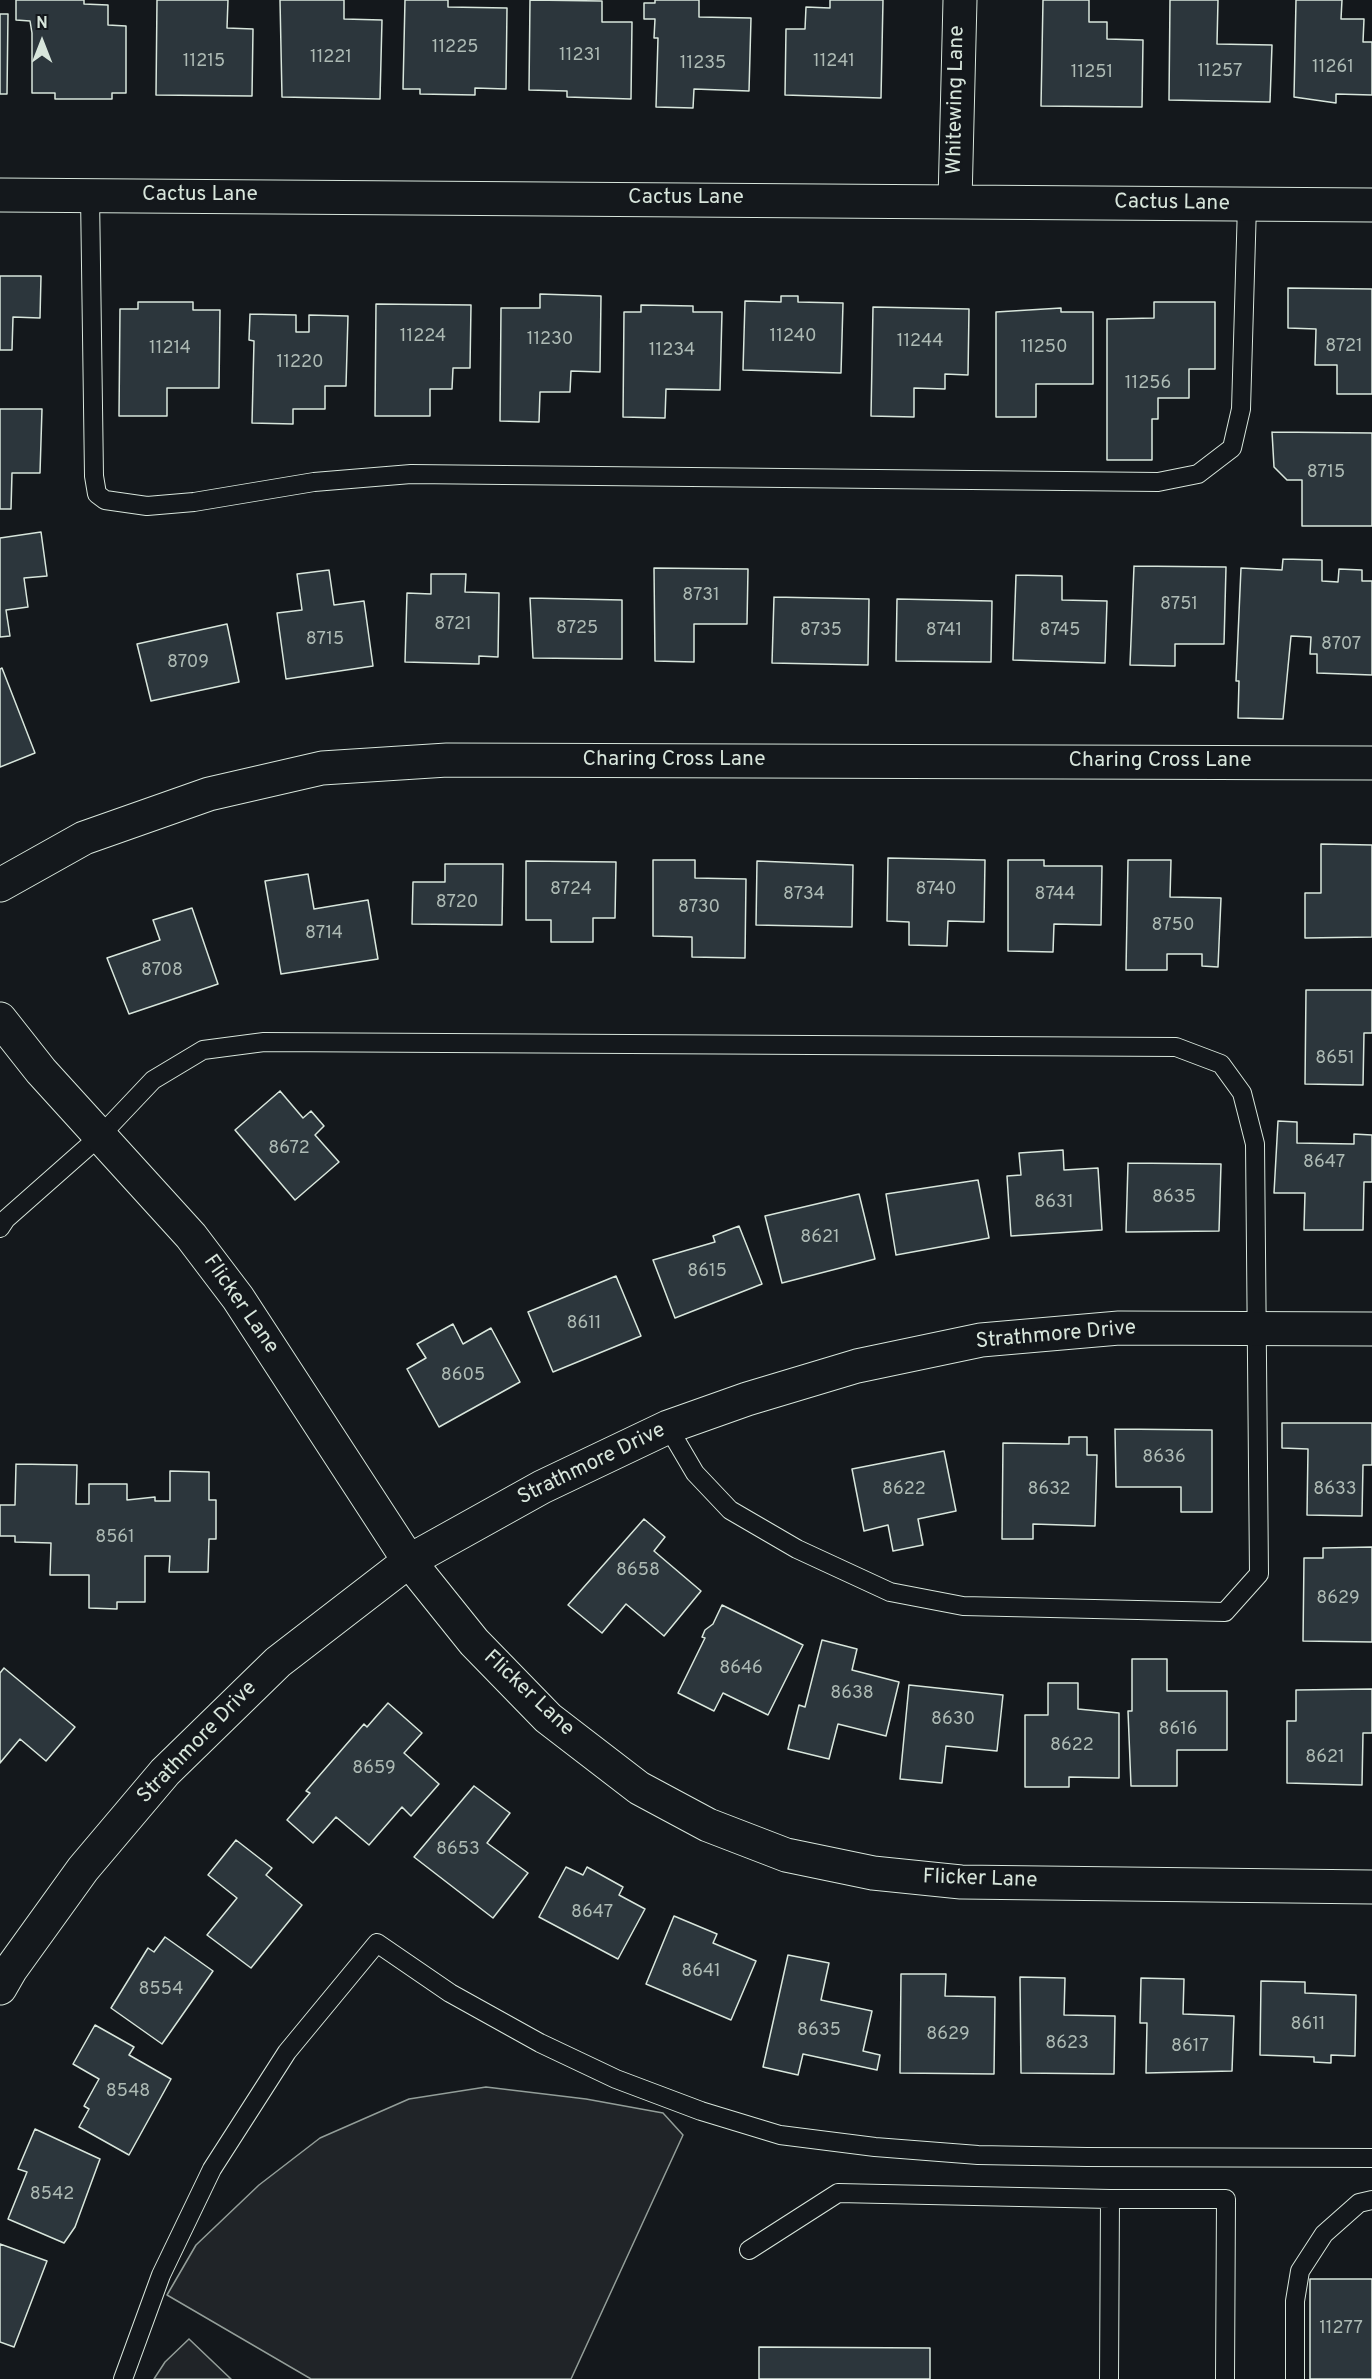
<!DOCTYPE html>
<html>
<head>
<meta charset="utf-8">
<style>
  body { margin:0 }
  #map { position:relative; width:1372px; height:2379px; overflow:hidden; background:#14181c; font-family:Overpass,sans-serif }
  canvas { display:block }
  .north { position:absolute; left:12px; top:12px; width:60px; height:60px; -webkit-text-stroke:4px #14181c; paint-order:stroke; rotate:0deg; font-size:16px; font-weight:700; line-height:24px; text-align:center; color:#d8e6dc }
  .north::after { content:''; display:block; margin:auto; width:21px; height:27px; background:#d8e6dc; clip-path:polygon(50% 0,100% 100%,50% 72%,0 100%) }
</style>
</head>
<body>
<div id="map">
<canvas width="1372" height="2379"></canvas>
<div class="north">N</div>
</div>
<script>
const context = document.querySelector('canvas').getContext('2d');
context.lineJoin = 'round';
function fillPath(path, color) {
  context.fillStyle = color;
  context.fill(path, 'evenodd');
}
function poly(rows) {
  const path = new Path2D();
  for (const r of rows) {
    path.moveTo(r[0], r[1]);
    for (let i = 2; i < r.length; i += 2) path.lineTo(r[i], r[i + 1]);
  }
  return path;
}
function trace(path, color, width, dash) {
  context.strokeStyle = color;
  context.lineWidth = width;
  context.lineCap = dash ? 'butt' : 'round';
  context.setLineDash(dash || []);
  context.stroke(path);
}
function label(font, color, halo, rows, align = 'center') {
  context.font = font + ' Overpass,sans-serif';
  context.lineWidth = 4.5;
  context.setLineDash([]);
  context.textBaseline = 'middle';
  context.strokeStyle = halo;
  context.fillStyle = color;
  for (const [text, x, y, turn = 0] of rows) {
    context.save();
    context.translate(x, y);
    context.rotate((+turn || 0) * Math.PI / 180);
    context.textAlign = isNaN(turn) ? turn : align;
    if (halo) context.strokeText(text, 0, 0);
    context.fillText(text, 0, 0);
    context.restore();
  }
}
const green = poly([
  [486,2087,586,2099,663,2113,683,2135,571,2379,311,2379,167,2295,196,2245,259,2185,320,2138,409,2099,486,2087],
  [189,2339,231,2379,154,2379,165,2362,189,2339]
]);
const building = poly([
  [16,0,84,0,84,4,108,5,108,25,126,26,126,93,112,93,112,99,55,99,55,93,32,93,32,33,30,21,16,20,16,0],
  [157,0,228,0,227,28,253,29,252,96,156,95,157,0],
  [280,0,344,0,344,19,382,20,380,99,282,97,280,0],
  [405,0,448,0,448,7,507,8,506,89,475,88,475,95,420,94,420,89,403,89,405,0],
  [530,0,602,1,602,22,632,22,631,99,567,97,567,91,529,90,530,0],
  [655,0,699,0,699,17,751,18,749,91,694,89,693,108,656,107,658,38,654,38,655,19,644,19,644,3,655,3,655,0],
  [830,0,883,0,881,98,785,95,786,29,805,29,806,7,830,8,830,0],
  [1043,0,1089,0,1089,22,1107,22,1107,39,1143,40,1142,107,1041,106,1043,0],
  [1170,0,1218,0,1217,44,1272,45,1270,102,1169,100,1170,0],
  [1296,0,1342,0,1341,19,1364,19,1363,42,1372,42,1372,95,1336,94,1336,103,1294,97,1296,0],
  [0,14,8,14,7,94,0,94,0,14],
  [0,276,41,276,40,318,13,317,12,350,0,350,0,276],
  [1288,288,1372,289,1372,394,1337,394,1337,365,1315,365,1316,329,1288,328,1288,288],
  [540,294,601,296,600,372,571,371,570,392,540,392,539,422,500,421,501,308,540,308,540,294],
  [781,296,798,296,798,302,843,303,841,373,743,370,745,301,781,302,781,296],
  [138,302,193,302,193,310,220,310,219,388,167,388,167,416,119,416,120,309,138,309,138,302],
  [1154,302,1215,302,1215,369,1189,369,1189,398,1158,398,1158,419,1152,419,1152,460,1107,460,1107,319,1154,318,1154,302],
  [376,304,471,305,470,368,453,368,452,389,430,389,430,416,375,416,376,304],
  [641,305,693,306,693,312,722,312,720,390,666,389,665,418,623,417,624,312,641,312,641,305],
  [873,307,969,309,968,375,945,374,945,389,914,388,914,417,871,416,873,307],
  [1061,308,1061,312,1093,312,1093,384,1036,384,1036,417,996,417,996,312,1061,308],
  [250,314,296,315,296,332,309,332,309,315,348,316,346,386,325,386,325,409,293,409,293,424,252,423,254,341,249,340,250,314],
  [0,409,42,409,40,473,12,473,11,509,0,509,0,409],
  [1272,432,1372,433,1372,526,1302,526,1302,480,1287,480,1274,467,1272,432],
  [41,532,47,576,24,578,28,607,6,610,10,636,0,637,0,538,41,532],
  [1283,559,1322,560,1322,581,1338,582,1339,569,1362,570,1362,581,1372,581,1372,675,1317,673,1317,654,1310,654,1311,637,1291,636,1283,719,1238,718,1239,681,1236,681,1241,568,1282,570,1283,559],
  [1134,566,1226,567,1224,644,1175,644,1175,666,1130,665,1134,566],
  [654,568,748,569,747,624,694,624,694,662,655,661,654,568],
  [329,570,334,605,364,601,373,666,286,679,277,613,302,610,297,574,329,570],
  [431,574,466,574,465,592,499,593,498,657,479,656,479,664,405,662,407,593,431,594,431,574],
  [1016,575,1062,576,1062,600,1107,601,1105,663,1013,660,1016,575],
  [774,597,869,599,868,665,772,663,774,597],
  [530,598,622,600,622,659,533,658,530,598],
  [897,599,992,601,991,662,896,661,897,599],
  [227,624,239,682,151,701,137,644,227,624],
  [2,668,35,753,0,767,0,669,2,668],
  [1321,844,1372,845,1372,937,1305,938,1305,893,1321,893,1321,844],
  [888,858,985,860,984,922,948,921,947,946,909,945,909,922,887,921,888,858],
  [653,860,695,860,695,878,746,879,745,958,692,957,692,937,653,936,653,860],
  [1008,860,1044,860,1044,866,1102,866,1101,925,1054,924,1053,952,1008,951,1008,860],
  [1128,860,1171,860,1170,897,1221,898,1218,967,1202,966,1202,954,1167,954,1167,970,1126,970,1128,860],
  [526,861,616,862,615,918,593,918,593,942,551,942,551,920,526,920,526,861],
  [757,861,853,865,852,927,756,925,757,861],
  [445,864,503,864,502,925,412,924,413,882,445,882,445,864],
  [308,874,314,909,368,900,378,959,281,974,265,881,308,874],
  [192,908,218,984,129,1014,107,958,160,940,153,920,192,908],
  [1306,990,1372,990,1372,1033,1364,1033,1363,1085,1305,1084,1306,990],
  [280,1091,303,1118,311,1111,324,1126,315,1135,339,1162,295,1200,235,1130,280,1091],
  [1278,1121,1297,1122,1297,1143,1354,1144,1354,1134,1372,1135,1372,1182,1364,1182,1363,1230,1304,1230,1305,1193,1274,1193,1278,1121],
  [1063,1150,1064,1170,1098,1168,1102,1230,1011,1236,1007,1176,1021,1175,1019,1153,1063,1150],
  [1128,1163,1221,1164,1219,1231,1126,1232,1128,1163],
  [978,1180,989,1238,896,1255,886,1194,978,1180],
  [859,1194,875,1259,782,1283,765,1216,859,1194],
  [739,1226,762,1284,675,1318,653,1260,715,1242,713,1236,739,1226],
  [616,1276,641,1336,553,1372,528,1312,616,1276],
  [453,1324,463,1344,491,1328,520,1382,439,1427,407,1369,426,1358,417,1344,453,1324],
  [1282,1423,1372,1423,1372,1465,1363,1465,1362,1516,1307,1515,1308,1449,1282,1448,1282,1423],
  [1115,1429,1212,1430,1212,1512,1181,1512,1181,1487,1116,1487,1115,1429],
  [1069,1437,1087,1437,1087,1455,1097,1455,1095,1526,1033,1524,1033,1539,1002,1539,1003,1443,1069,1444,1069,1437],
  [944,1451,956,1511,918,1519,923,1545,893,1551,888,1525,864,1531,852,1469,944,1451],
  [16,1464,77,1465,76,1504,89,1504,89,1484,127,1484,127,1500,155,1497,155,1501,170,1501,170,1471,209,1472,209,1500,216,1500,216,1539,209,1539,208,1572,169,1572,170,1556,145,1556,145,1602,117,1602,117,1609,89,1608,89,1575,50,1575,51,1543,15,1542,15,1536,0,1536,0,1505,15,1505,16,1464],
  [644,1519,665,1537,654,1551,701,1591,664,1636,626,1604,602,1633,568,1605,644,1519],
  [1372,1547,1372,1642,1303,1641,1304,1558,1323,1558,1323,1548,1372,1547],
  [722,1605,803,1645,768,1715,723,1693,714,1711,678,1693,705,1638,702,1637,705,1630,713,1624,722,1605],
  [822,1640,857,1649,852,1670,899,1682,886,1736,838,1724,829,1759,788,1749,799,1705,805,1707,822,1640],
  [1132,1659,1167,1659,1167,1691,1227,1691,1227,1750,1177,1750,1177,1786,1131,1786,1128,1711,1132,1711,1132,1659],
  [4,1668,75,1727,46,1761,20,1739,0,1763,0,1673,4,1668],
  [1048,1683,1078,1683,1078,1709,1119,1713,1119,1778,1069,1777,1069,1787,1025,1787,1025,1715,1048,1715,1048,1683],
  [909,1685,1003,1695,997,1751,946,1746,942,1783,900,1779,909,1685],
  [1372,1689,1372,1733,1363,1733,1362,1785,1287,1783,1287,1721,1296,1721,1296,1690,1372,1689],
  [388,1703,422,1733,404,1753,439,1784,411,1816,402,1807,369,1845,336,1817,313,1843,287,1820,310,1793,306,1791,364,1724,367,1727,388,1703],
  [474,1786,510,1813,487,1843,528,1873,493,1918,414,1857,474,1786],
  [236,1840,272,1868,266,1875,302,1905,251,1968,207,1935,237,1898,208,1875,236,1840],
  [566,1867,583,1875,587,1867,623,1887,619,1895,645,1909,618,1959,539,1917,566,1867],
  [674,1916,717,1934,713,1943,756,1961,731,2020,646,1984,674,1916],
  [165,1937,213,1971,162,2044,111,2008,148,1948,154,1952,165,1937],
  [788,1955,829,1963,821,2000,872,2011,863,2051,880,2055,877,2070,803,2054,798,2075,763,2067,788,1955],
  [901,1974,946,1974,945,1996,995,1997,994,2074,900,2073,901,1974],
  [1020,1977,1065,1978,1064,2015,1115,2016,1114,2074,1021,2073,1020,1977],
  [1141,1978,1184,1979,1183,2014,1234,2016,1232,2071,1146,2073,1147,2023,1140,2023,1141,1978],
  [1261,1981,1305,1982,1305,1993,1356,1995,1355,2056,1331,2055,1331,2063,1314,2062,1314,2057,1260,2055,1261,1981],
  [95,2025,134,2047,129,2055,171,2079,129,2155,79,2127,89,2109,84,2106,99,2079,73,2064,95,2025],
  [35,2129,100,2159,75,2227,64,2243,8,2219,27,2172,18,2169,35,2129],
  [0,2244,47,2261,14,2347,0,2342,0,2244],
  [1310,2279,1372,2279,1372,2379,1310,2379,1310,2279],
  [759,2347,930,2348,930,2379,759,2379,759,2347]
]);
const lane = poly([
  [90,195,94,476,97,494,105,500,147,506,194,502,314,482,411,474,1158,482,1198,474,1232,448,1241,409,1247,205],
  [0,1228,6,1219,100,1136,153,1080,203,1050,264,1042,1176,1047,1221,1064,1242,1093,1255,1144,1259,1574,1225,1612,963,1606,890,1592,797,1549,730,1510,695,1473,668,1427],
  [749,2250,838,2193,1110,2199],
  [123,2379,161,2275,212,2169,287,2052,377,1943,450,1993,540,2043,616,2079,701,2111,780,2135,875,2147,978,2155,1087,2157,1372,2158],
  [1109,2379,1110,2199,1226,2199,1225,2379],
  [1295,2379,1295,2301,1300,2271,1324,2234,1359,2203,1372,2200]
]);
const street = poly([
  [0,195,1372,205],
  [955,201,960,0],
  [0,885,84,838,209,794,322,768,447,760,1372,763],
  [0,1019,41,1071,191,1236,238,1298,409,1561,474,1642,548,1718,639,1788,708,1825,786,1855,873,1873,961,1882,1372,1887],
  [0,1988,11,1969,83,1869,165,1772,278,1662,409,1561,542,1487,668,1427,747,1399,857,1366,981,1340,1119,1328,1372,1329]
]);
const numberNames = [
  ["11225",455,48],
  ["11231",580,56],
  ["11221",331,58],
  ["11215",204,62],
  ["11241",834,62],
  ["11235",703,64],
  ["11261",1333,68],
  ["11257",1220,72],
  ["11251",1092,73],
  ["11224",423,337],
  ["11240",793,337],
  ["11230",550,340],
  ["11244",920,342],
  ["8721",1344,347],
  ["11250",1044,348],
  ["11214",170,349],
  ["11234",672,351],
  ["11220",300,363],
  ["11256",1148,384],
  ["8715",1326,473],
  ["8731",701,596],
  ["8751",1179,605],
  ["8721",453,625],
  ["8725",577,629],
  ["8735",821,631],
  ["8741",944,631],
  ["8745",1060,631],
  ["8715",325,640],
  ["8707",1341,645],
  ["8709",188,663],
  ["8724",571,890],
  ["8740",936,890],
  ["8734",804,895],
  ["8744",1055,895],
  ["8720",457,903],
  ["8730",699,908],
  ["8750",1173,926],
  ["8714",324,934],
  ["8708",162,971],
  ["8651",1335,1059],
  ["8672",289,1149],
  ["8647",1324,1163],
  ["8635",1174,1198],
  ["8631",1054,1203],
  ["8621",820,1238],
  ["8615",707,1272],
  ["8611",584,1324],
  ["8605",463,1376],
  ["8636",1164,1458],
  ["8622",904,1490],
  ["8632",1049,1490],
  ["8633",1335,1490],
  ["8561",115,1538],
  ["8658",638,1571],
  ["8629",1338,1599],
  ["8646",741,1669],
  ["8638",852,1694],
  ["8630",953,1720],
  ["8616",1178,1730],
  ["8622",1072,1746],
  ["8621",1325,1758],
  ["8659",374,1769],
  ["8653",458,1850],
  ["8647",592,1913],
  ["8641",701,1972],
  ["8554",161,1990],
  ["8611",1308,2025],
  ["8635",819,2031],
  ["8629",948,2035],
  ["8623",1067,2044],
  ["8617",1190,2047],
  ["8548",128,2092],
  ["8542",52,2195],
  ["11277",1341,2329]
];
const streetNames = [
  ["Whitewing Lane",957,100,-89],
  ["Cactus Lane",200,196],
  ["Cactus Lane",686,199],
  ["Cactus Lane",1172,204,1],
  ["Charing Cross Lane",674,761],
  ["Charing Cross Lane",1160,762],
  ["Flicker Lane",240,1305,55],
  ["Strathmore Drive",1056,1336,-5],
  ["Strathmore Drive",592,1465,-26],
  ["Flicker Lane",528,1694,43],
  ["Strathmore Drive",198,1743,-46],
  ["Flicker Lane",980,1880,2]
];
fillPath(green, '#202428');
trace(green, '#939e99', 1.5);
fillPath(building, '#2c363c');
trace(building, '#d8e6dc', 1.5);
trace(lane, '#d8e6dc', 20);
trace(street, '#d8e6dc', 35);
trace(lane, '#14181c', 18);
trace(street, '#14181c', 33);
label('18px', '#adbab4', null, numberNames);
label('21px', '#d8e6dc', '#14181c', streetNames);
</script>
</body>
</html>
